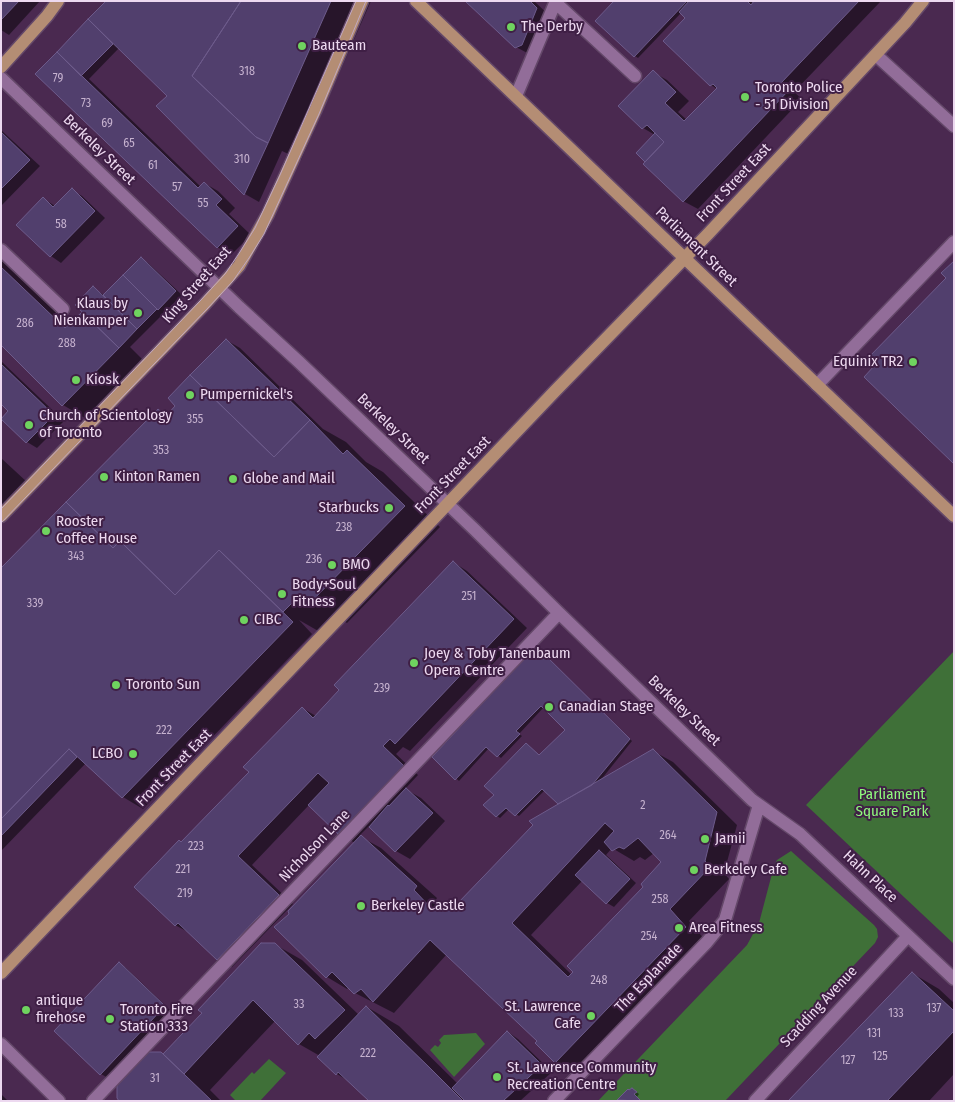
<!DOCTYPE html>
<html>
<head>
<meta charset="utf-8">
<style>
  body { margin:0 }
  #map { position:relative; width:955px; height:1102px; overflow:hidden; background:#4a2950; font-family:"Fira Sans Condensed",sans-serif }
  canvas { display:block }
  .frame { position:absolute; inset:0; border:2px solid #edd9f0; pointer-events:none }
</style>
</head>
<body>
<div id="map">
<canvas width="955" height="1102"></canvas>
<div class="frame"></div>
</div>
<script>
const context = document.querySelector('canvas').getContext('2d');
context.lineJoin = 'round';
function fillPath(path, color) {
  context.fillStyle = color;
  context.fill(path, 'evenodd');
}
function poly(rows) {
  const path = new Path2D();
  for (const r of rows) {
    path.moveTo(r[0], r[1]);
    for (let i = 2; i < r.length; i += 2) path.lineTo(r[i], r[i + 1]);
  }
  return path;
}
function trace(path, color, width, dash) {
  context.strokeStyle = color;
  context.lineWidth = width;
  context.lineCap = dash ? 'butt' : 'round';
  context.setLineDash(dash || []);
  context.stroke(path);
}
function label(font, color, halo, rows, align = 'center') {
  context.font = font + ' "Fira Sans Condensed",sans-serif';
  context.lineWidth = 4;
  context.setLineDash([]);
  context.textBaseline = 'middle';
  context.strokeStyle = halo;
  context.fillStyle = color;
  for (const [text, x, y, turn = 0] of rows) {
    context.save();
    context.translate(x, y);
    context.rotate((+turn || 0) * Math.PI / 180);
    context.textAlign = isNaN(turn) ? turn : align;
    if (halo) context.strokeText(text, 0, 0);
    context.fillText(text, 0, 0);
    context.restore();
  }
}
const green = poly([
  [954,651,954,944,806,805],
  [791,851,874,925,877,929,878,937,875,943,725,1101,598,1101,747,945,759,923,774,866,777,860],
  [476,1033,485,1044,454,1077,430,1050,435,1045,438,1047,441,1043,439,1040,444,1035],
  [269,1059,286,1073,260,1101,236,1101,230,1095,252,1072,254,1074]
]);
const shadow = poly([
  [1,1,40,1,9,35,1,30],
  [107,1,371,1,301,160,282,151,259,202,245,194,158,106,169,96,119,48,89,79,201,187,204,183,218,191,235,208,229,214,251,235,231,255,217,247,37,74,88,21,93,23],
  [467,1,534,1,551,17,531,55,516,47],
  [616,1,751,1,753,3,756,1,881,1,794,92,802,99,698,209,683,201,655,135,643,128,620,106,653,72,667,80,689,101,678,112,687,120,717,89,711,85,686,18,681,13,638,58,635,56],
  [1,130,40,166,1,206],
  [72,190,82,196,105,218,61,263,51,256,18,225,44,199,55,206],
  [1,255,72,324,84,312,93,288,104,295,141,259,148,263,182,295,130,347,150,367,95,424,63,405,1,344],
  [226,340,240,348,323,429,346,442,366,462,383,472,440,527,347,623,335,616,320,632,299,620,312,634,143,809,123,797,86,763,1,851,1,570,158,410,168,416],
  [1,361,64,421,37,448,27,442,10,411,1,402],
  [1,458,27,482,1,509],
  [453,562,467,571,527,628,410,751,403,747,396,754,418,775,405,789,421,798,445,821,410,859,396,851,369,826,359,836,381,848,437,898,434,903,437,906,438,905,447,910,455,903,458,905,562,804,545,790,519,816,509,809,500,818,497,816,540,756,567,730,544,707,519,734,522,736,501,758,489,748,459,781,434,757,536,648,632,741,600,781,653,751,673,762,737,825,724,873,729,879,689,921,705,940,576,1074,556,1062,539,1041,447,954,394,1013,355,993,349,987,347,989,327,977,291,914,355,843,339,834,309,805,252,865,293,904,232,967,218,959,190,933,175,925,182,843,250,772,302,708,316,716],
  [612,848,634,861,640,857,645,860,654,853,662,862,644,887,572,975,531,935,583,880,607,903,614,907,636,883,606,855],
  [274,944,302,960,359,1015,367,1007,399,1026,458,1084,508,1032,518,1039,552,1072,520,1101,371,1101,352,1083,337,1074,320,1056,299,1044,275,1021,210,1090,221,1101,121,1101,164,1055],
  [119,964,126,968,171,1011,108,1078,101,1074],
  [912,973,939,989,954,1003,954,1074,929,1101,789,1101],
  [628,1090,635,1091,639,1094,637,1097,641,1101,619,1101],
  [1,1094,8,1101,1,1101]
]);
const building = poly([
  [1,1,19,1,1,20,1,1],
  [106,1,241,1,192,76,256,137,268,143,244,195,156,106,167,96,88,19,106,1],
  [241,1,331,1,268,143,256,137,192,76,241,1],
  [465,1,530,1,537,8,522,45,515,48,465,1],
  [614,1,687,1,634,57,595,21,614,1],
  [689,1,747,1,751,5,754,1,859,1,781,83,789,90,683,202,643,164,664,142,647,125,642,129,618,106,653,70,676,92,665,103,684,121,717,88,713,84,710,86,663,41,685,18,679,12,689,1],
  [88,19,113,44,81,76,57,52,88,19],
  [57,52,198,188,204,182,222,199,216,205,238,226,217,248,35,74,57,52],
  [1,132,30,160,1,189,1,132],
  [655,133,664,142,645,162,636,153,655,133],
  [72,188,95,211,50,257,16,225,43,197,53,207,72,188],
  [141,257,176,291,158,310,123,275,141,257],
  [954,261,954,464,864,377,875,365,868,358,946,278,941,273,954,261],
  [1,267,65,328,82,312,119,348,62,406,1,345,1,267],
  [123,275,157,309,137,329,103,295,123,275],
  [93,286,137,329,119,348,75,305,93,286],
  [226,339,310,420,274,457,190,375,226,339],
  [1,364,54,415,26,443,1,419,8,411,1,404,1,364],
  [190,375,274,457,310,420,343,454,347,450,405,506,310,603,301,594,283,612,219,550,175,595,120,541,113,548,66,502,158,409,166,416,175,406,168,398,190,375],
  [66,502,113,548,120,541,175,595,219,550,293,622,122,798,69,749,1,819,1,568,66,502],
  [453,561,514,619,395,744,390,739,383,746,404,766,339,835,308,805,329,783,318,773,238,856,279,895,217,960,178,923,175,926,134,887,179,840,181,842,249,772,243,767,302,707,313,718,339,690,334,685,453,561],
  [536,646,630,739,592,785,558,804,542,789,515,816,506,808,496,817,483,805,494,795,484,786,526,743,539,755,565,730,541,706,516,731,520,734,497,757,486,747,455,780,432,757,536,646],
  [69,749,77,757,1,836,1,819,69,749],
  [653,749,717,812,705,861,710,867,670,909,686,927,555,1063,535,1043,537,1041,430,940,373,1002,361,989,354,994,332,972,326,978,274,927,289,914,288,911,361,835,417,886,414,890,432,909,438,904,446,911,454,901,457,904,533,825,529,821,653,749],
  [605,823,614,831,604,842,612,851,619,847,624,849,638,838,661,862,641,884,643,887,567,966,573,972,568,977,512,923,605,823],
  [406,788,433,813,395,852,369,827,388,805,389,806,406,788],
  [599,850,630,879,606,904,575,875,599,850],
  [261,943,275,943,345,1010,315,1039,309,1033,298,1045,253,1000,184,1074,163,1054,202,1013,198,1010,261,943],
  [119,962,165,1006,100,1075,54,1031,119,962],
  [912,972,954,1011,954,1031,887,1101,788,1101,912,972],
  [366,1006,429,1067,463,1101,369,1101,338,1072,336,1075,317,1057,366,1006],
  [507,1031,542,1065,503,1101,465,1101,452,1088,507,1031],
  [147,1052,161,1052,212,1101,119,1101,117,1098,117,1084,147,1052],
  [632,1088,637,1092,634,1094,640,1100,639,1101,617,1100,628,1089,629,1090,632,1088]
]);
const minor = poly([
  [556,3,635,76],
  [876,55,954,126],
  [1,78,239,307,299,362,475,530,559,613,752,800,800,834,954,979],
  [516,96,556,1],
  [1,250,63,309],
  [817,385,954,242],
  [1,1044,59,1101],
  [93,1101,559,613],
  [554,1101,707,942,725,920,759,805],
  [755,1101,908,936]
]);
const major = poly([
  [416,1,954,516],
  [1,67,47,16,58,1],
  [1,516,204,305,239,266,268,214,315,111,362,1],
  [1,973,556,390,708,234,905,23,923,1]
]);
const tram = poly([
  [1,509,200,301,225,274,238,255,255,228,280,175,356,1],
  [1,523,207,309,233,281,249,258,264,234,319,114,366,1]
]);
const markers = [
  [511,27,5,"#6fd35f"],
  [302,46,5,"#6fd35f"],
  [745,97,5,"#6fd35f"],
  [138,313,5,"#6fd35f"],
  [913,362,5,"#6fd35f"],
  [76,380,5,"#6fd35f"],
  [190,395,5,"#6fd35f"],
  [29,425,5,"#6fd35f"],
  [104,477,5,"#6fd35f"],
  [233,479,5,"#6fd35f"],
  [389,508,5,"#6fd35f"],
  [46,531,5,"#6fd35f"],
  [332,565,5,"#6fd35f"],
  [282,594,5,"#6fd35f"],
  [244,620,5,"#6fd35f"],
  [414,663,5,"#6fd35f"],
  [116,685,5,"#6fd35f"],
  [549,707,5,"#6fd35f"],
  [133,754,5,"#6fd35f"],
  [705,839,5,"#6fd35f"],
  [694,870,5,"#6fd35f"],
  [361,906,5,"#6fd35f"],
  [679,928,5,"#6fd35f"],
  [26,1010,5,"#6fd35f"],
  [591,1016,5,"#6fd35f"],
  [110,1019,5,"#6fd35f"],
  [497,1077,5,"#6fd35f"]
];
const numberNames = [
  ["318",247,72],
  ["79",58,79],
  ["73",86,104],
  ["69",107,124],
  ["65",129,144],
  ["310",242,160],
  ["61",153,166],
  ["57",177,188],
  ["55",203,204],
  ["58",61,225],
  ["286",25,324],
  ["288",67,344],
  ["355",195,420],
  ["353",161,451],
  ["238",344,528],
  ["343",76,557],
  ["236",314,560],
  ["251",469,597],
  ["339",35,604],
  ["239",382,689],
  ["222",164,731],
  ["2",643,806],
  ["264",668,836],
  ["223",196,847],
  ["221",183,870],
  ["219",185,894],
  ["258",660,900],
  ["254",649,937],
  ["248",599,981],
  ["33",299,1005],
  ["137",934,1009],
  ["133",896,1014],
  ["131",874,1034],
  ["222",368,1054],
  ["125",880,1057],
  ["127",848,1061],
  ["31",155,1079]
];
const poiNames = [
  ["The Derby",521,27],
  ["Bauteam",312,46],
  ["Toronto Police",755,88],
  ["- 51 Division",755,105],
  ["Klaus by",128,304,"right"],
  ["Nienkamper",128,321,"right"],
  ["Equinix TR2",903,362,"right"],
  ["Kiosk",86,380],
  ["Pumpernickel's",200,395],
  ["Church of Scientology",39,416],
  ["of Toronto",39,433],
  ["Kinton Ramen",114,477],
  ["Globe and Mail",243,479],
  ["Starbucks",379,508,"right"],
  ["Rooster",56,522],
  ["Coffee House",56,539],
  ["BMO",342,565],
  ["Body+Soul",292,585],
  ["Fitness",292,602],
  ["CIBC",254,620],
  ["Joey & Toby Tanenbaum",424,654],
  ["Opera Centre",424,671],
  ["Toronto Sun",126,685],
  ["Canadian Stage",559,707],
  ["LCBO",123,754,"right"],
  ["Jamii",715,839],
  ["Berkeley Cafe",704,870],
  ["Berkeley Castle",371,906],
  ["Area Fitness",689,928],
  ["antique",36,1001],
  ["firehose",36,1018],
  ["St. Lawrence",581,1007,"right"],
  ["Cafe",581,1024,"right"],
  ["Toronto Fire",120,1010],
  ["Station 333",120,1027],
  ["St. Lawrence Community",507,1068],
  ["Recreation Centre",507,1085]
];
const streetNames = [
  ["Berkeley Street",99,150,44],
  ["Front Street East",734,183,-47],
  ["Parliament Street",696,247,44],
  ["King Street East",197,285,-49],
  ["Berkeley Street",393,429,44],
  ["Front Street East",453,475,-46],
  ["Berkeley Street",684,711,44],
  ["Front Street East",174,768,-46],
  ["Nicholson Lane",315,846,-46],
  ["Hahn Place",870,877,43],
  ["The Esplanade",649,978,-46],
  ["Scadding Avenue",819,1007,-47]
];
const parkNames = [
  ["Parliament",892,795],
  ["Square Park",892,812]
];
fillPath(green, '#3f7038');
fillPath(shadow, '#0007');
fillPath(building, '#513f6d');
trace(building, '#6d5b8b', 1);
trace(minor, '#644869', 15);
trace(major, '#644869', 15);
trace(minor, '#926d99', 12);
trace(major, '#b48d74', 12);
trace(tram, '#c0a8c4', 1);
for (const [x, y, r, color] of markers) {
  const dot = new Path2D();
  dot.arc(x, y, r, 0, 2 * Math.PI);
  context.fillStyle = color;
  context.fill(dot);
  trace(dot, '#3f1f45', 2);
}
label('12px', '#c6b2cf', null, numberNames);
label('15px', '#edd9f0', '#3f1f45', poiNames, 'left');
label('15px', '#edd9f0', '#3f1f45', streetNames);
label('15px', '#8ff97d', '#3f1f45', parkNames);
</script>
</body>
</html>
